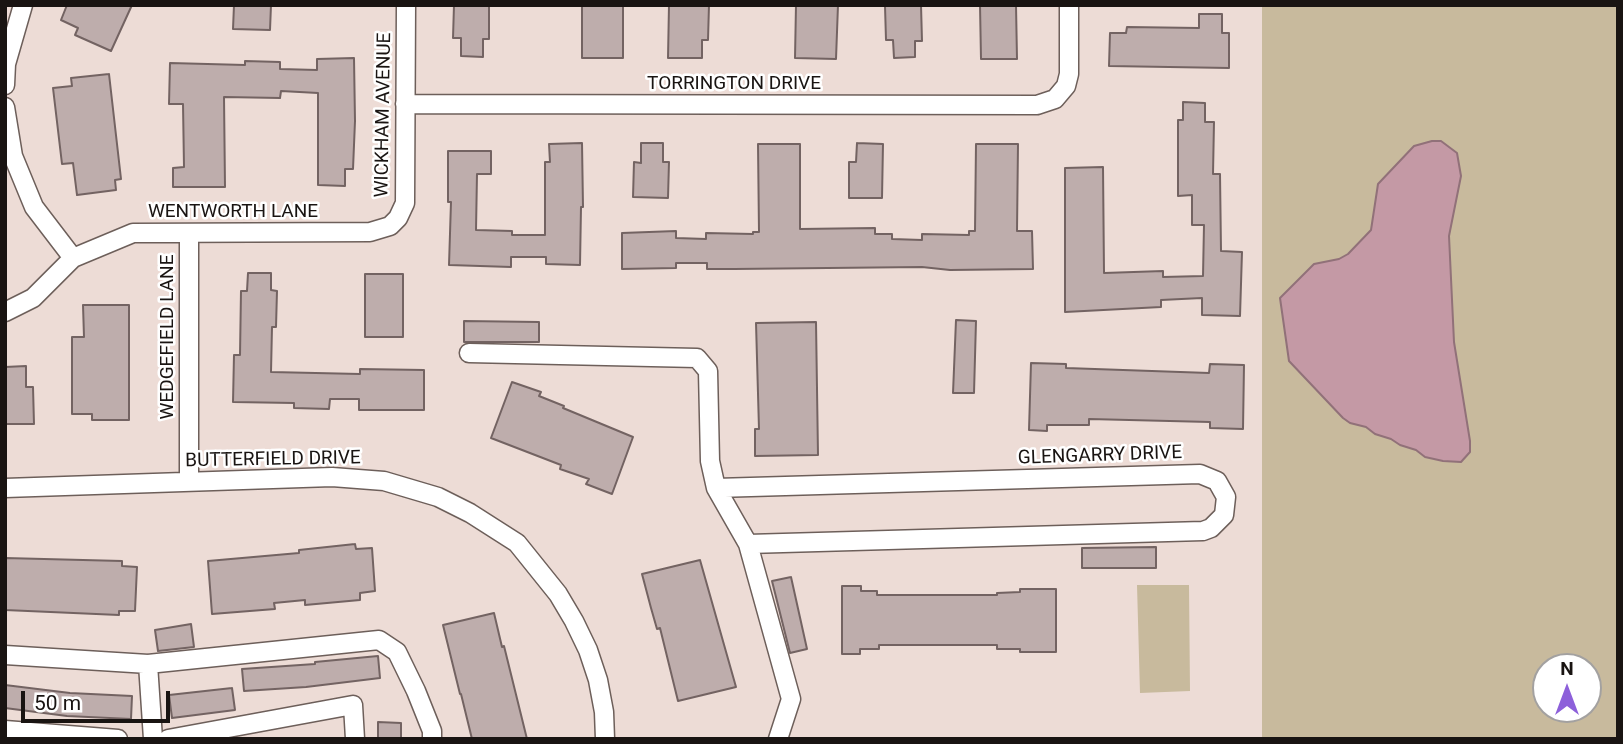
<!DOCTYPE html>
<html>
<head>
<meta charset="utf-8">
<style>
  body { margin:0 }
  #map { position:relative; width:1623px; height:744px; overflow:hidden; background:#eddcd6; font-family:Roboto,sans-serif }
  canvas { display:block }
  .frame { position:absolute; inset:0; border:7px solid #191412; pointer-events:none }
  .north { position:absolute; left:1532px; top:653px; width:70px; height:70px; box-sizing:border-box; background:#fff; border:2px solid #a3a1a0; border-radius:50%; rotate:0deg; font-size:19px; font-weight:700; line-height:28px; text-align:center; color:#191412 }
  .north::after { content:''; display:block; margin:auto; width:24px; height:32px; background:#8d60da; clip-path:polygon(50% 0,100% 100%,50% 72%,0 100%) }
  .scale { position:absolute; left:21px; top:691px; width:149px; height:32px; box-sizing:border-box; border:4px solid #191412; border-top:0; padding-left:9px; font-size:21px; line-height:24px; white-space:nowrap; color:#191412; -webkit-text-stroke:5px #fff; paint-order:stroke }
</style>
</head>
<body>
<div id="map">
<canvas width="1623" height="744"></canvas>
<div class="frame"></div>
<div class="north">N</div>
<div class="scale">50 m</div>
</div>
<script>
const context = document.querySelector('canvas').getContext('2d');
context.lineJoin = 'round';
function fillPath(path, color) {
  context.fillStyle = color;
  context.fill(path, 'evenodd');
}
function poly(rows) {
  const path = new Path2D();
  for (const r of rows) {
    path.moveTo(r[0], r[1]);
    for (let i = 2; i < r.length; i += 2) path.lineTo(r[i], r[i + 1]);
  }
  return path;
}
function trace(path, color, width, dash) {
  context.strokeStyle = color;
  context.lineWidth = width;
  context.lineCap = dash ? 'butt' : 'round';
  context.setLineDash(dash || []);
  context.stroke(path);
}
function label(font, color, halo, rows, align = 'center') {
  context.font = font + ' Roboto,sans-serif';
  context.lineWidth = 5;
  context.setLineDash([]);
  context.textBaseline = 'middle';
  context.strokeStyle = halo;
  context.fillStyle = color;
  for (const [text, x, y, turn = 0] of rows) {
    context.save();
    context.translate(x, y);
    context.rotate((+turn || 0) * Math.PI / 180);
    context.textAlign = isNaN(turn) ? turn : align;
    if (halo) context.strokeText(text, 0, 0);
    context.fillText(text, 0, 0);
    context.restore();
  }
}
const green = poly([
  [1262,5,1618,5,1618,739,1262,739],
  [1546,667,1588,667,1588,709,1546,709],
  [1137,585,1189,585,1190,691,1140,693]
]);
const water = poly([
  [1432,141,1441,141,1457,153,1461,176,1449,236,1454,342,1470,441,1470,452,1461,462,1443,461,1425,457,1416,450,1400,445,1391,439,1375,434,1366,427,1350,423,1343,418,1289,361,1280,298,1314,264,1339,259,1348,254,1371,230,1378,184,1414,146,1432,141]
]);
const building = poly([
  [67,5,132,5,111,51,75,35,78,28,61,20,67,5],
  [234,5,271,5,270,30,233,29,234,5],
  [454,5,489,5,489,39,483,39,483,57,461,56,461,38,453,38,454,5],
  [582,5,623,5,623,58,582,58,582,5],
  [669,5,709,5,708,40,702,40,702,58,668,58,669,5],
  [796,5,838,5,836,59,795,58,796,5],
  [895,5,921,5,922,41,915,41,915,57,894,58,893,40,886,40,885,6,895,5],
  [980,5,1016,5,1017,59,981,59,980,5],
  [1199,14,1222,14,1222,33,1229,33,1229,68,1109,66,1110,33,1126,33,1127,27,1199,28,1199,14],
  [354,58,355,121,353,169,345,169,345,186,318,185,318,93,281,91,280,98,224,97,225,187,173,187,173,168,184,167,183,104,169,104,170,63,245,65,245,61,280,62,280,69,317,70,317,59,354,58],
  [109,74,121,179,115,180,116,190,77,195,73,163,62,164,53,88,72,86,71,78,109,74],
  [1183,102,1205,103,1205,122,1214,122,1213,174,1220,174,1221,251,1242,252,1240,316,1202,315,1202,298,1161,300,1161,307,1065,312,1065,168,1103,167,1104,273,1163,271,1163,277,1203,276,1204,225,1192,225,1192,195,1178,196,1178,120,1183,120,1183,102],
  [582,143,583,207,581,207,580,265,546,264,546,257,511,257,511,267,449,265,451,202,448,202,448,151,491,151,491,174,477,174,476,230,512,231,512,235,545,235,545,162,550,162,549,144,582,143],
  [641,143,663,143,663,162,669,162,668,198,633,197,634,162,641,163,641,143],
  [857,143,883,144,882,198,849,198,849,162,856,162,857,143],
  [758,144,800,144,800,229,875,228,875,234,892,234,892,239,922,240,922,234,969,235,969,231,975,231,976,144,1018,144,1017,231,1032,231,1033,269,950,270,922,267,734,269,707,269,707,263,676,263,676,268,622,269,622,233,676,231,676,238,706,239,706,233,753,234,753,232,759,232,758,144],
  [248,273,271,273,271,290,277,291,276,327,272,327,271,372,360,374,360,369,424,370,424,410,359,410,359,399,330,399,329,409,294,408,294,403,233,402,234,355,240,355,241,291,247,291,248,273],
  [365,274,403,274,403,337,365,337,365,274],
  [83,305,129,305,129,420,92,420,92,414,72,414,72,337,84,337,83,305],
  [956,320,976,321,974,393,953,393,956,320],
  [464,321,539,322,539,342,464,342,464,321],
  [816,322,818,455,755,456,755,429,759,429,756,323,816,322],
  [1031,363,1066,364,1066,368,1209,373,1210,364,1244,365,1243,429,1210,428,1210,422,1089,419,1089,425,1047,425,1047,431,1029,430,1031,363],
  [26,366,26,387,33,387,34,424,5,424,5,367,26,366],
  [512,382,541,392,539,396,564,406,563,408,633,437,612,494,586,484,589,479,560,469,561,465,491,438,512,382],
  [355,544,356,549,372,548,375,591,360,593,360,600,305,605,305,600,274,603,275,609,212,614,208,561,299,553,299,550,355,544],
  [1156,547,1156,568,1082,568,1082,548,1156,547],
  [5,558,122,561,122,566,137,567,135,611,119,611,119,615,5,610,5,558],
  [700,560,736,687,678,701,660,628,657,629,651,608,642,574,700,560],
  [791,577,807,649,790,653,772,581,791,577],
  [842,586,861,586,861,591,877,591,877,595,997,595,997,593,1020,592,1020,589,1056,589,1056,652,1020,652,1020,649,997,649,997,645,879,645,879,649,860,649,860,654,842,654,842,586],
  [494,613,502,647,504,646,527,739,472,739,461,694,460,694,443,625,494,613],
  [191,624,194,647,158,651,155,630,191,624],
  [378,656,380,678,306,687,244,691,242,669,315,664,315,662,378,656],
  [5,685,70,693,132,696,131,719,67,716,5,708,5,685],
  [232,688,235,710,172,718,169,695,232,688],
  [378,722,401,723,401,739,378,739,378,722]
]);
const street = poly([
  [5,85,6,64,23,5],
  [405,104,1037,105,1055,99,1066,86,1069,74,1069,5],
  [5,107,13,156,34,207,73,258],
  [5,312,33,298,73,258,133,233,370,232,390,226,398,218,405,203,406,5],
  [469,353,697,358,708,371,710,461,716,488,748,544,791,699,778,739],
  [189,481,189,234],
  [5,488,332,477,384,481,438,497,470,513,517,543,558,594,574,621,588,650,598,680,604,712,605,739],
  [716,488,1200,474,1217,481,1226,497,1224,515,1211,528,1203,531,748,544],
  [5,655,148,664,379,640,397,652,416,691,432,731,432,739],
  [148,664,153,739],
  [5,730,118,739],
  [168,739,353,705,355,739]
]);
const streetNames = [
  ["TORRINGTON DRIVE",734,84],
  ["WICKHAM AVENUE",384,115,-89],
  ["WENTWORTH LANE",233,212],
  ["WEDGEFIELD LANE",168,337,-90],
  ["GLENGARRY DRIVE",1100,456,-2],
  ["BUTTERFIELD DRIVE",273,460,-1]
];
fillPath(green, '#c8ba9d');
fillPath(water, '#c499a5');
trace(water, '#917179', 2);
fillPath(building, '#beadac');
trace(building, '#736362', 2);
trace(street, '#6d5f5a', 21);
trace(street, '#fff', 18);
label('19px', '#191412', '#fff', streetNames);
</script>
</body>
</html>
